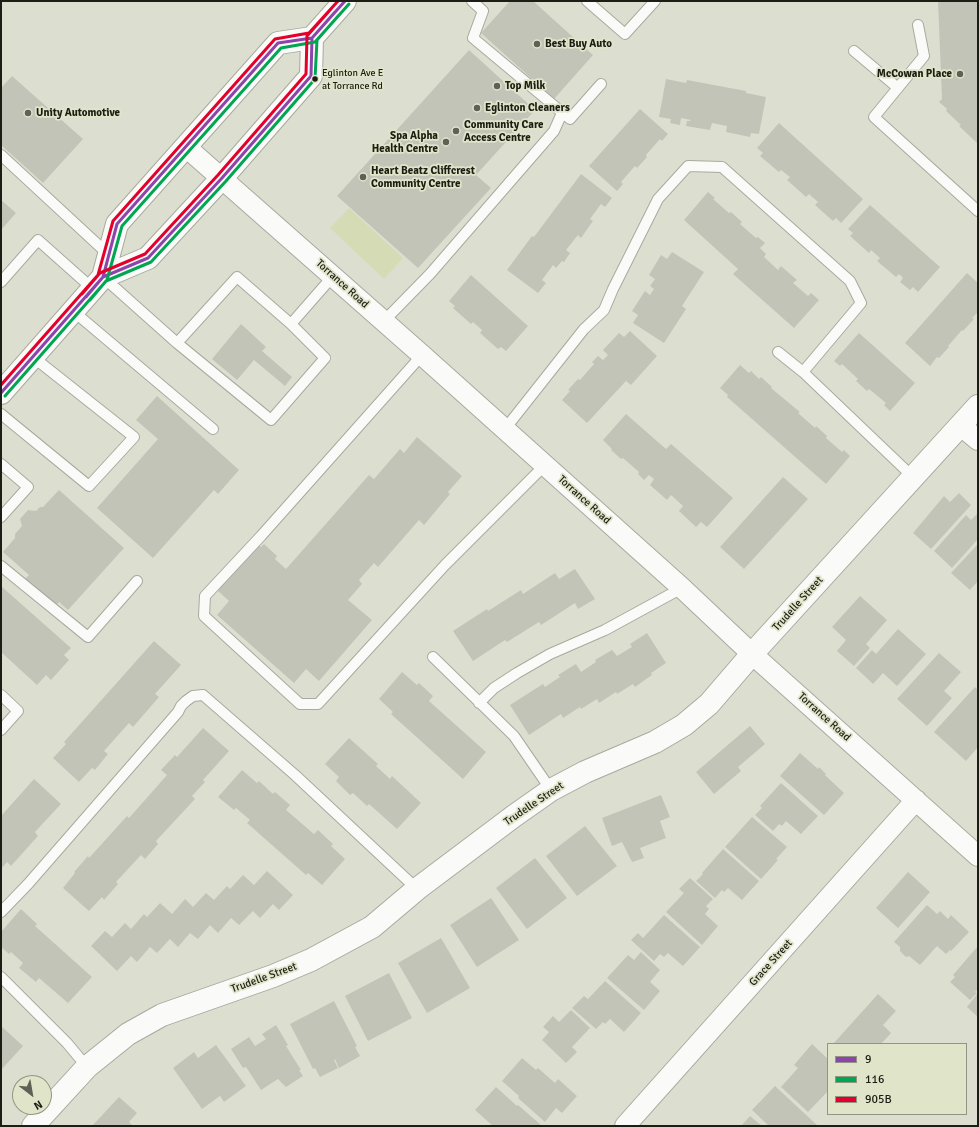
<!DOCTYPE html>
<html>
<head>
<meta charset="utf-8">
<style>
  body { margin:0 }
  #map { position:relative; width:979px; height:1127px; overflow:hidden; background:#dcdfd0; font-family:Signika,sans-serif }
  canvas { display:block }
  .frame { position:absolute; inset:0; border:2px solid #1c1d14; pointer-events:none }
  .legend { position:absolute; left:827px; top:1043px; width:140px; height:72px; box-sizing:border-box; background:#e0e5ca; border:1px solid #929581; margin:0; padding:5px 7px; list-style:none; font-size:12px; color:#1c1d14 }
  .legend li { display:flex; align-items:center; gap:8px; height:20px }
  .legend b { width:20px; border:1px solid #929581 }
  .north { position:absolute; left:12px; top:1075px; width:40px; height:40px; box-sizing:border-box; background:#e0e5ca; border:1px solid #929581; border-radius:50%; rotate:149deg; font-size:11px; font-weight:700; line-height:16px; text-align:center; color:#1c1d14 }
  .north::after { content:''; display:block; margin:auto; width:14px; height:18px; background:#5f6156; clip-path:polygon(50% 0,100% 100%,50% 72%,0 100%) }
</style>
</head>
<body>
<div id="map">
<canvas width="979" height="1127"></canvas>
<div class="frame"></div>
<ul class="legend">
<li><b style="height:5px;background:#8e44ad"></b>9</li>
<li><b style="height:5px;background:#00a651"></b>116</li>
<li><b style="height:5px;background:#e4002b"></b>905B</li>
</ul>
<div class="north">N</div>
</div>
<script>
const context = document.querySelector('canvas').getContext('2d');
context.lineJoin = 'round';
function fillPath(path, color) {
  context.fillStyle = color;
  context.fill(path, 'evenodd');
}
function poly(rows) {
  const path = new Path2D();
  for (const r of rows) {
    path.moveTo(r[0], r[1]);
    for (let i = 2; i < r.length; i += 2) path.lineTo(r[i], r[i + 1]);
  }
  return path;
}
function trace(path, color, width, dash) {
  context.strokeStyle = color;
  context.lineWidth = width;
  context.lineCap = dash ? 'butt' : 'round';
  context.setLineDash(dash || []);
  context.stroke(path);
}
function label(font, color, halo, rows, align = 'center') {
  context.font = font + ' Signika,sans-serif';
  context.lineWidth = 3.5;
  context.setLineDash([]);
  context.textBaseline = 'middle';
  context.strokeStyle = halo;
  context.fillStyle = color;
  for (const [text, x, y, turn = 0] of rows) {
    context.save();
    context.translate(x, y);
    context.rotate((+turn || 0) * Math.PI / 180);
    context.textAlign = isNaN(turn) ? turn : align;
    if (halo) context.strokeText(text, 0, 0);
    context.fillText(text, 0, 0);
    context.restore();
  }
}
const green = poly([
  [349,208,403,258,384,279,330,228]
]);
const building = poly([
  [510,1,533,1,593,55,554,99,481,33],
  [938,1,978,1,978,144,959,126,961,125,946,111,947,109,939,102,942,99],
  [469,50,535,110,476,175,491,188,418,268,337,196],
  [12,76,83,139,43,183,1,145,1,88],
  [666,79,686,83,687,80,746,91,746,93,766,97,759,134,751,133,750,137,726,132,727,126,712,123,710,130,686,126,687,121,690,121,691,120,681,118,680,125,670,123,671,119,659,117],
  [640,109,668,134,662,141,660,139,646,155,647,157,637,168,635,166,621,182,623,184,617,191,589,166],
  [779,123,863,199,841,223,836,218,833,221,815,205,818,202,809,194,806,197,787,180,790,177,781,170,779,172,760,156,763,153,757,148],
  [581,174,612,198,605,207,601,204,590,219,593,221,581,238,578,235,566,250,570,253,564,262,562,261,556,268,553,265,542,280,546,283,538,293,507,270,532,236,534,237],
  [708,192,715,198,713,199,729,213,731,212,742,222,740,224,756,238,758,237,765,243,760,248,766,254,764,257,778,270,781,266,797,280,793,283,808,296,811,293,819,300,794,328,733,274,738,269,684,220],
  [1,200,16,213,1,230],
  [870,205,940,267,918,292,913,287,910,290,900,282,903,278,899,274,896,277,877,261,880,258,871,250,869,253,850,236,853,233,848,229],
  [672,252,704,272,682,306,686,309,664,343,633,323,638,315,632,311,645,291,650,295,654,289,650,286,655,279,649,275,661,255,667,259],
  [967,273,978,283,978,312,972,318,974,319,963,331,962,330,948,346,949,347,939,358,937,357,930,366,905,343],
  [471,275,528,326,506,351,501,347,498,349,480,333,482,330,473,322,471,324,453,308,455,306,449,301],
  [241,324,266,347,262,351,292,377,285,386,254,360,237,380,212,359],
  [630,331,657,356,631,385,626,381,587,423,562,400,570,391,568,390,578,379,580,380,594,364,592,362,598,356,603,360,608,355,603,350,619,333,624,337],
  [859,333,915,383,890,411,884,405,886,403,869,389,867,391,856,381,858,379,842,364,840,366,834,361],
  [740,365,749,373,751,371,759,379,761,377,772,387,771,388,800,412,798,413,815,428,816,426,827,436,826,438,842,452,844,450,850,456,826,484,727,397,728,395,720,388],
  [157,396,239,470,218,494,214,490,153,558,97,508,158,439,136,420],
  [626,414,666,449,671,444,733,498,707,527,701,522,696,527,679,511,683,506,671,495,667,500,650,485,654,479,649,475,644,480,638,474,639,472,623,458,621,459,611,450,612,449,603,440],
  [417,437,462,476,448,492,450,494,424,525,419,520,378,567,374,563,359,580,362,584,348,600,372,620,319,681,306,669,294,683,217,615,229,601,217,590,257,544,261,547,264,544,277,556,275,559,286,569,369,475,374,479,400,449,404,453],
  [783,477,808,499,744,569,720,547],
  [59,490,124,548,68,610,59,602,53,609,23,581,29,575,3,552,15,538,15,534,22,526,20,519,28,510,36,511,40,507,43,507],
  [959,493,971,505,931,549,913,533,944,496,950,502],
  [978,513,978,539,952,568,934,551,966,515,971,520],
  [978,544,978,581,970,590,951,573],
  [575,569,595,599,578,609,575,603,541,625,539,622,507,642,505,640,473,661,453,631,487,609,488,611,521,590,523,594,555,573,559,579],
  [1,586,71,648,64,655,69,660,51,680,46,675,37,685,1,652],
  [860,596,887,620,866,644,870,648,854,666,837,651,846,640,832,627],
  [898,629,926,654,897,686,883,673,873,684,856,668,872,650,876,654],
  [647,633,666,663,651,673,652,675,635,687,633,684,617,694,616,692,599,703,597,699,581,709,580,707,563,718,561,714,529,735,510,705,543,684,545,687,560,677,558,675,576,664,581,672,596,662,595,660,612,650,617,656,632,647,630,644],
  [154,641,181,665,155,694,159,697,133,727,129,723,104,751,108,754,95,770,92,768,79,782,53,758,66,744,64,742],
  [939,653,961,672,944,691,952,698,927,726,897,699],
  [402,672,417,685,419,683,433,696,429,701,486,752,463,779,391,714,393,712,379,699],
  [975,687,978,690,978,747,966,761,934,732],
  [750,726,765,744,738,767,741,771,714,794,696,772],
  [203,728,229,751,203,780,205,782,192,796,195,799,156,841,158,844,145,859,141,855,116,882,118,884,104,900,102,897,89,911,63,888,75,873,74,872,88,856,89,858,127,816,129,818,167,775,161,770,175,755,177,757],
  [349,738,378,764,376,766,390,779,392,776,421,803,397,829,369,804,367,806,353,793,350,795,336,781,339,777,325,764],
  [800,753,818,769,819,767,826,774,825,775,844,793,824,815,780,776],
  [242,770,257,783,259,781,273,794,275,792,290,805,286,810,314,834,318,830,333,844,331,846,345,859,322,885,308,873,306,875,247,823,250,820,236,808,234,810,218,797],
  [34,779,61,804,35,832,38,836,11,866,7,862,1,869,1,816],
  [781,783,818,816,801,834,786,821,782,826,779,824,773,831,755,815,762,808,760,806],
  [661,795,670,817,660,821,666,838,640,848,644,858,632,862,622,842,612,846,602,818],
  [752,817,787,847,776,859,778,860,761,879,725,847],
  [585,826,617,866,577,896,546,856],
  [723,849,759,881,742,900,728,888,724,892,722,890,715,898,696,881,703,874,702,873],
  [535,858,567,898,527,929,496,888],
  [267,871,293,895,279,910,273,904,260,918,253,911,239,925,231,918,218,933,210,925,198,939,190,933,178,947,170,939,157,953,150,947,137,962,131,956,117,971,91,946,105,931,112,937,125,923,131,929,144,914,147,917,160,903,172,914,185,899,193,907,206,893,214,900,227,886,230,889,243,875,254,885],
  [908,872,930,892,898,928,876,908],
  [690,878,713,899,706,906,709,909,705,914,718,926,702,945,666,912,684,893,679,889],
  [491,898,519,940,477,967,450,925],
  [927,905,937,914,940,911,948,919,951,915,969,932,951,951,950,950,946,954,937,946,920,965,909,956,906,957,900,951,900,947,894,942],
  [21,909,37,924,35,926,92,977,68,1003,39,978,36,982,19,968,23,963,11,952,9,954,1,947,1,932],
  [664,915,700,947,683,966,668,953,664,957,660,954,654,961,631,940,638,933,643,938],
  [441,938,470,988,427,1013,398,963],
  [978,946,978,989,975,992,977,993,970,1000,950,982,955,977,953,975],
  [641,952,660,970,650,982,660,991,644,1010,607,978,628,955,634,960],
  [389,973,412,1018,368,1041,345,996],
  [605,981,641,1013,624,1032,610,1019,605,1024,603,1022,596,1029,572,1008,584,996,588,999],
  [978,993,978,1017,967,1007],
  [878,994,896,1011,883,1025,891,1033,881,1044,833,1044],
  [334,1001,357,1046,355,1047,360,1056,339,1068,335,1059,334,1060,338,1068,320,1077,315,1068,313,1069,290,1024],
  [571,1010,590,1028,572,1047,577,1052,566,1063,542,1040,549,1032,543,1027,553,1016,559,1022],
  [276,1025,288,1045,286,1046,301,1070,299,1070,303,1076,286,1087,278,1079,261,1090,246,1067,243,1068,231,1049,249,1037,255,1046,266,1039,262,1034],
  [1,1026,23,1046,1,1070],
  [812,1044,828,1059,828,1091,808,1112,781,1087,798,1068,794,1065],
  [216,1045,246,1086,224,1102,220,1096,202,1109,173,1068,194,1052,198,1058],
  [522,1058,536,1070,538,1068,555,1083,558,1079,577,1096,562,1113,556,1108,545,1122,518,1098,519,1096,502,1081],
  [775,1086,818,1126,769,1126,752,1110],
  [496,1087,517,1106,518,1105,541,1125,493,1126,475,1110],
  [119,1097,137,1113,129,1122,133,1126,92,1126],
  [750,1116,762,1126,741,1126]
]);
const service = poly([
  [472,1,483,11,473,38,570,119,601,84],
  [587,1,625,34,655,1],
  [918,25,924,56,874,117,978,211],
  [854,51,898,88],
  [1,155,109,255],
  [103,277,177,343,237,277,291,324,333,276],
  [1,282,38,240,93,289],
  [73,311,213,429],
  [384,321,430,274,554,131,562,113],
  [177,343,271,420,325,358,291,324],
  [778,352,803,372,913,477],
  [422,355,261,536,205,596,204,616,300,704,318,704,445,565,545,465],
  [1,414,89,486,134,437,33,357],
  [505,429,584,329,604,310,613,289,658,199,688,166,722,167,850,281,861,303,803,372],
  [1,464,28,487,1,517],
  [1,566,88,637,137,581],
  [433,657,514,736,551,790],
  [1,695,18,711,1,730],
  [479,703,494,688,517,673,550,654,605,630,682,588],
  [1,912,28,884,178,712,181,706,186,701,193,696,203,695,295,775,417,889],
  [1,977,67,1043,87,1067]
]);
const minor = poly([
  [186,147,422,355,682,588,752,654,978,856],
  [960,425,978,440],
  [625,1126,916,800]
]);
const tertiary = poly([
  [33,1126,87,1067,128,1034,162,1015,273,976,311,960,372,927,417,889,514,816,551,790,585,772,655,742,684,725,709,704,752,654,978,406]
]);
const primary = poly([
  [103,277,117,224,278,43,312,38,345,1],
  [1,393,103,277,148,258,222,178,311,76,312,38]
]);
const bus1 = poly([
  [86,297,103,277,148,258,222,178,311,76,312,38,335,12],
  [1,393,103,277,117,224,278,43,312,38,345,1]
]);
const bus2 = poly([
  [90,300,106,281,151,262,226,181,315,79,317,40,339,15],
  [5,396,107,280,122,226,281,48,315,42,349,4]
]);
const bus3 = poly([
  [82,294,100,273,145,254,218,175,306,74,307,36,331,9],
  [1,385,98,275,113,221,275,39,309,33,338,1]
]);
const markers = [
  [537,44,4,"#5f6156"],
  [960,74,4,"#5f6156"],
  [315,79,3.5,"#1c1d14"],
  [497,86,4,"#5f6156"],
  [477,108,4,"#5f6156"],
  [28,113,4,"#5f6156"],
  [456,131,4,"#5f6156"],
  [446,142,4,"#5f6156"],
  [363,177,4,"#5f6156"]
];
const busNames = [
  ["Eglinton Ave E",322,73],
  ["at Torrance Rd",322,86]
];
const poiNames = [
  ["Best Buy Auto",545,44],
  ["McCowan Place",952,74,"right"],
  ["Top Milk",505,86],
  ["Eglinton Cleaners",485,108],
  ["Unity Automotive",36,113],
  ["Community Care",464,125],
  ["Access Centre",464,138],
  ["Spa Alpha",438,136,"right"],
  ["Health Centre",438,149,"right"],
  ["Heart Beatz Cliffcrest",371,171],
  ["Community Centre",371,184]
];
const streetNames = [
  ["Torrance Road",342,284,42],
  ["Torrance Road",584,500,42],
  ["Trudelle Street",798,604,-48],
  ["Torrance Road",824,717,42],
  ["Trudelle Street",534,804,-34],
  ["Grace Street",771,963,-48],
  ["Trudelle Street",264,978,-20]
];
fillPath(green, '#d5dcb5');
fillPath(building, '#c2c4b8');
trace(service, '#a7aa9e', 12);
trace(minor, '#a7aa9e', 22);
trace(tertiary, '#a7aa9e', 24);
trace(primary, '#a7aa9e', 24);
trace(service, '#fafaf8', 10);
trace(minor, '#fafaf8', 20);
trace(tertiary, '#fafaf8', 22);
trace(primary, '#fafaf8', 22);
trace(bus1, '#8e44ad', 3);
trace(bus2, '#00a651', 3);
trace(bus3, '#e4002b', 3);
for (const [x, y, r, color] of markers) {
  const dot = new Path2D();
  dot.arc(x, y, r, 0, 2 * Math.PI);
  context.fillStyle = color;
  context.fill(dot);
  trace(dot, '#e0e5ca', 1.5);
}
label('10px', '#1c1d14', '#e0e5ca', busNames, 'left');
label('bold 11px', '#1c1d14', '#e0e5ca', poiNames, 'left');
label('11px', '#1c1d14', '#e0e5ca', streetNames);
</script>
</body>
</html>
